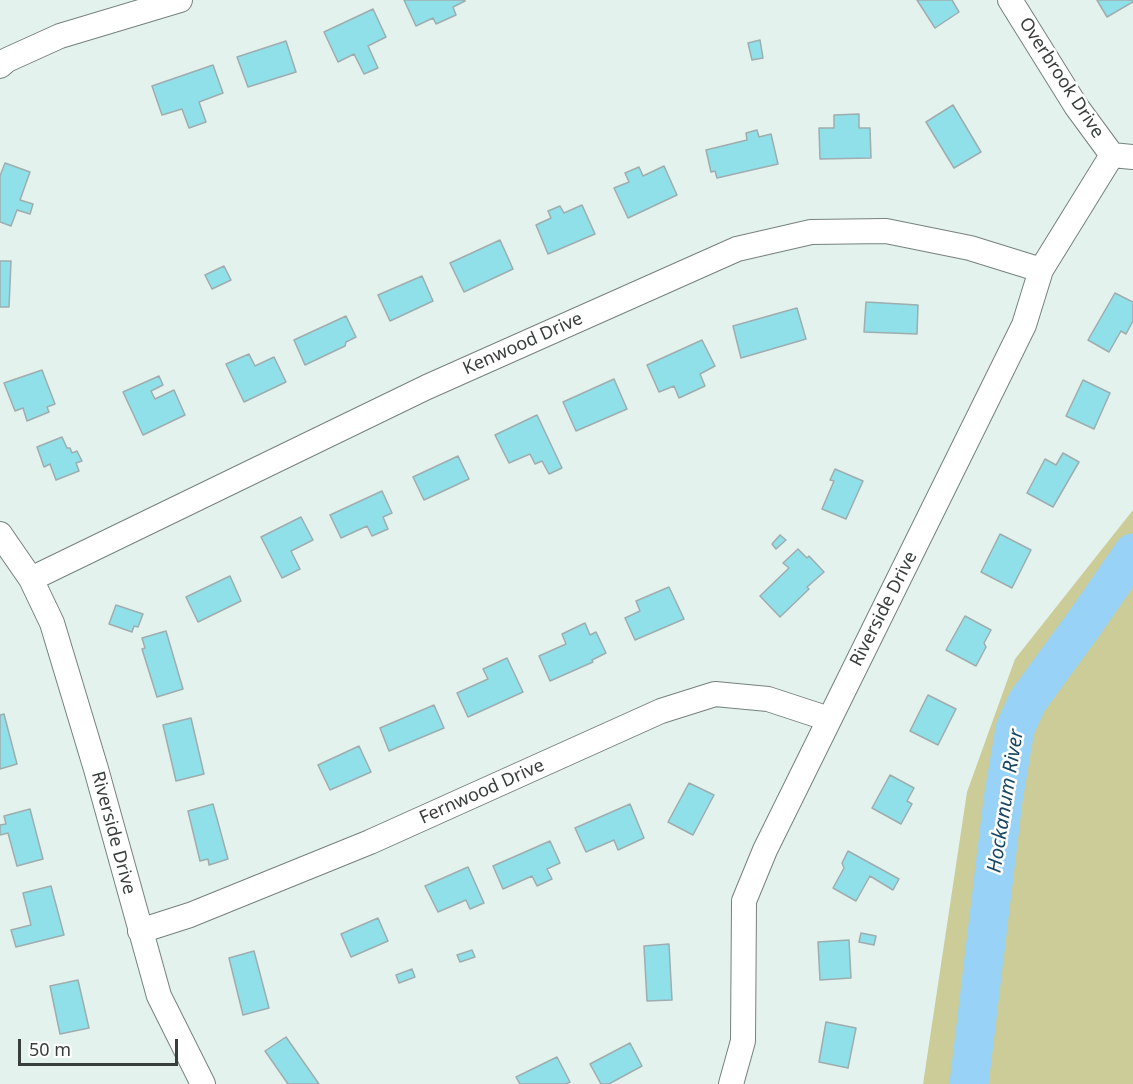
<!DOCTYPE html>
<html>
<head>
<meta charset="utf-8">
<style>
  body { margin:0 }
  #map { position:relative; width:1133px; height:1084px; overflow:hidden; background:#e4f2ed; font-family:"Noto Sans",sans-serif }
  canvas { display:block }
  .scale { position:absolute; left:18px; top:1039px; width:160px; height:27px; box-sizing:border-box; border:3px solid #383e3c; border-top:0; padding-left:8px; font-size:18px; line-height:21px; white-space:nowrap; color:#383e3c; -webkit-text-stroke:4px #fff; paint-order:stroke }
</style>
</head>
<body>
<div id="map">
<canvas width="1133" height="1084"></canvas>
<div class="scale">50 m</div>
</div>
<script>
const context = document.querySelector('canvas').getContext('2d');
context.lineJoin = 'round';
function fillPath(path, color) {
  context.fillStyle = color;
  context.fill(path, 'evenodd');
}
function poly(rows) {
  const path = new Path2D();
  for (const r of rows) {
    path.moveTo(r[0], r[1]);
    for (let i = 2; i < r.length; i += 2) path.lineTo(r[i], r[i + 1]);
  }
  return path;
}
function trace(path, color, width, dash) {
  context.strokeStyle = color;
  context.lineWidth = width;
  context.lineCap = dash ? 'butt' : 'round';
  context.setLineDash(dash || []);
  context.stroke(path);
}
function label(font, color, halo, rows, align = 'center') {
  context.font = font + ' "Noto Sans",sans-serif';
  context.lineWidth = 5;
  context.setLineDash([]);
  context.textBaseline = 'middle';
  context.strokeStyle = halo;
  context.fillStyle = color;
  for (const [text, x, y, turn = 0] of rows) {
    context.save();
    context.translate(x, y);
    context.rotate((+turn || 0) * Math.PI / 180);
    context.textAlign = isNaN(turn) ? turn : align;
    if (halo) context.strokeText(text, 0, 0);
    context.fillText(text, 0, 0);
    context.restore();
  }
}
const green = poly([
  [1133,510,1133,1084,923,1084,967,792,1015,659]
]);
const river = poly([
  [969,1084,1003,800,1015,729,1027,702,1086,621,1133,553]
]);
const building = poly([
  [404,0,465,0,465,1,453,7,456,15,436,24,433,18,416,26,404,0],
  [917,0,952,0,959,12,935,28,917,0],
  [1097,0,1133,0,1133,2,1107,17,1097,0],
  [373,9,386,37,368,46,378,68,364,74,354,54,338,62,324,32,373,9],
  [760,40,763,58,752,60,748,43,760,40],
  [286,41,296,72,248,87,237,57,286,41],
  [213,65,223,93,199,102,206,122,189,128,182,109,162,115,152,86,213,65],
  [953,105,981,152,954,168,926,122,953,105],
  [859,114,859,128,870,128,871,158,820,159,819,128,834,128,834,115,859,114],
  [757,130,759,137,771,134,778,164,717,178,715,171,711,172,706,150,747,140,746,133,757,130],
  [5,163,30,172,20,200,33,204,30,214,17,210,11,226,0,222,0,176,5,163],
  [664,166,677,195,628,218,614,188,629,182,625,173,639,167,643,176,664,166],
  [582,205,595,234,548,254,536,225,551,218,548,211,560,206,564,213,582,205],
  [500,240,513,269,464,292,450,263,500,240],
  [0,261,11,261,9,307,0,307,0,261],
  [224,266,231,280,212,289,205,275,224,266],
  [422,276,433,301,390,321,378,295,422,276],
  [1115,293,1133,302,1133,321,1126,334,1121,331,1109,352,1088,340,1115,293],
  [866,302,918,305,917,334,864,332,866,302],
  [797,308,806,339,741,358,733,326,797,308],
  [346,316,356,337,346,342,345,346,305,365,294,340,346,316],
  [702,340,715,366,700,374,705,386,679,398,674,386,659,392,647,365,702,340],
  [249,354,255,366,274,357,286,382,244,402,226,364,249,354],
  [42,370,55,404,47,407,49,412,27,421,23,408,15,411,4,383,42,370],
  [159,376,163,385,151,391,155,399,174,390,185,415,143,435,123,392,159,376],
  [614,379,627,409,576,431,563,402,614,379],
  [1083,380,1110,393,1094,429,1066,416,1083,380],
  [537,415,562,468,549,474,542,461,535,464,530,454,509,463,495,435,537,415],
  [62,437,67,448,70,448,72,453,77,451,82,461,76,463,79,471,56,480,50,464,44,467,37,447,62,437],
  [1063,453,1079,462,1053,507,1027,493,1045,459,1056,465,1063,453],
  [458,456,469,479,424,500,413,477,458,456],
  [835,469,863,481,846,519,822,509,834,481,830,480,835,469],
  [382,491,392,513,383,517,388,529,372,536,367,526,341,538,330,515,382,491],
  [301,517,313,540,291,551,300,569,282,578,261,537,301,517],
  [1000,534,1031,550,1012,588,981,572,1000,534],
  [780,535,786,540,776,549,772,544,780,535],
  [798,549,807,558,809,556,824,572,807,587,809,589,780,617,760,596,789,568,783,563,798,549],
  [230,576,241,601,198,622,186,597,230,576],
  [669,587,684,619,635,640,625,618,640,611,636,601,669,587],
  [116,605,143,614,138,627,134,626,132,632,109,624,116,605],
  [965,616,991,630,984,643,986,647,976,666,946,650,965,616],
  [585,623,590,635,596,632,606,653,592,660,593,662,550,681,539,656,566,644,562,634,585,623],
  [166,631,183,689,157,697,142,649,145,648,142,638,166,631],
  [507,658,523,692,468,717,457,693,488,679,483,669,507,658],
  [928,695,956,709,938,745,910,731,928,695],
  [434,705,444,728,389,751,380,728,434,705],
  [4,714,17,764,0,769,0,715,4,714],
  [191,718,204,774,176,781,163,725,191,718],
  [359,746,371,772,330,790,318,765,359,746],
  [890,775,914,788,907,801,912,804,901,824,872,808,890,775],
  [689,783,714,795,693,835,668,822,689,783],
  [213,804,228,859,209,865,208,859,200,861,188,811,213,804],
  [630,804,644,838,618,850,614,840,586,852,575,828,630,804],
  [30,809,43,859,17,866,8,833,0,835,0,825,6,824,4,816,30,809],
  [550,841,560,863,547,869,552,879,537,886,532,876,503,889,493,866,550,841],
  [848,851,899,879,893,890,870,876,856,901,833,888,844,868,842,863,848,851],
  [468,867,484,903,470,909,466,900,438,912,425,886,468,867],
  [51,886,64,935,16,947,11,930,31,925,23,893,51,886],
  [378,918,388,941,351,957,341,934,378,918],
  [861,933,876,936,874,945,859,942,861,933],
  [849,940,851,978,820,980,818,942,849,940],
  [669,944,672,1000,647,1001,644,946,669,944],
  [472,950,475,957,460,962,457,955,472,950],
  [254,951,269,1008,243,1015,229,958,254,951],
  [412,969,415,977,399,983,396,975,412,969],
  [78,980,89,1028,60,1034,50,986,78,980],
  [826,1022,856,1028,848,1068,819,1062,826,1022],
  [286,1037,319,1084,288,1084,265,1051,286,1037],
  [630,1043,642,1066,609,1084,601,1084,590,1064,630,1043],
  [557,1057,570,1082,566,1084,520,1084,516,1077,557,1057]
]);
const minor = poly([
  [1010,0,1076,106,1112,155],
  [0,66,7,60,60,36,180,0],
  [1112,155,1133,157],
  [0,534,31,579,52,623,96,769,159,996,203,1084],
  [31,579,427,387,737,249,811,232,886,231,970,248,1041,270],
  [140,931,190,915,370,842,661,711,715,694,768,699,829,719],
  [731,1084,743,1041,744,901,765,850,1024,325,1041,270,1112,155]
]);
const streetNames = [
  ["Overbrook Drive",1061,78,57],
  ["Kenwood Drive",523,344,-24],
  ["Riverside Drive",884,609,-63],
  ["Fernwood Drive",482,792,-24],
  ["Riverside Drive",113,833,75]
];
const waterNames = [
  ["Hockanum River",1006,801,-81]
];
fillPath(green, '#cbcc98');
trace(river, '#98d2f7', 39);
fillPath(building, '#90e0ea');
trace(building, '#9eadae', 1.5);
trace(minor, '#75817d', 26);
trace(minor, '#fff', 24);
label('18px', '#383e3c', '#fff', streetNames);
label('italic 20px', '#1a4761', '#fff', waterNames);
</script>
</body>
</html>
